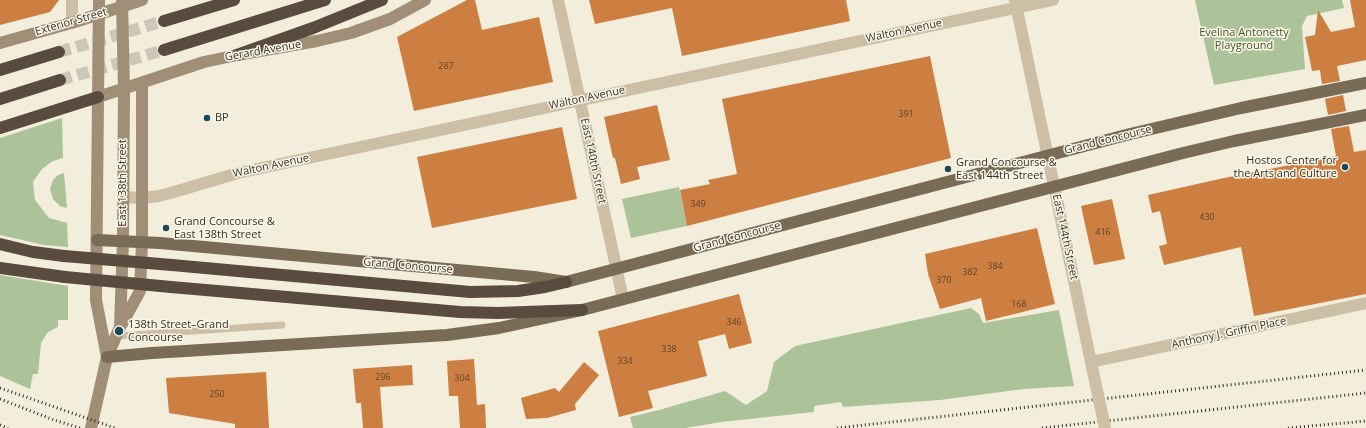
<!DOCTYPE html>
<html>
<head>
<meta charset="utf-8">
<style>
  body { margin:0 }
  canvas { display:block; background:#f3eddb }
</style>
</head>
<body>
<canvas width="1366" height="428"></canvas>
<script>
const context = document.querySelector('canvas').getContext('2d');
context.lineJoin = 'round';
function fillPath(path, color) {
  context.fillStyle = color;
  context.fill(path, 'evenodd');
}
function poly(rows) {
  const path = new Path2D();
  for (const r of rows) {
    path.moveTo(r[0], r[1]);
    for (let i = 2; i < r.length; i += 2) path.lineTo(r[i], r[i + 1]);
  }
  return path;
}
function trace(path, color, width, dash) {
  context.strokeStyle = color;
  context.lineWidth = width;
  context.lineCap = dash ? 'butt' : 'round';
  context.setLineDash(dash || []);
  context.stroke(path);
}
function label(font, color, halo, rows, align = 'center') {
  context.font = font + ' "Open Sans",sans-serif';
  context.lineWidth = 3;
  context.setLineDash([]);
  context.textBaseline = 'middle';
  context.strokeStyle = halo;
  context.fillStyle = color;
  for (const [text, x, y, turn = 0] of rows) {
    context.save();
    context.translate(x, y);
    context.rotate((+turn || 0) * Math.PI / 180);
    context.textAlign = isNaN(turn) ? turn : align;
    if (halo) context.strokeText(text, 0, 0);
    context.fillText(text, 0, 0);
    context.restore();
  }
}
const green = poly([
  [1195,0,1342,0,1344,8,1307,16,1302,26,1305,69,1214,85],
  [62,118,63,158,53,161,42,169,33,182,35,200,49,218,67,223,68,247,44,245,0,235,0,138],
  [64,173,67,208,60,206,53,199,50,189,53,180,58,175],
  [679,187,687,226,631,238,622,199],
  [0,275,68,286,68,320,58,320,58,327,48,332,41,343,38,374,33,374,30,389,0,376],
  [971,308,979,314,983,323,1059,310,1074,386,1024,389,940,400,843,407,841,402,814,406,814,412,721,422,686,428,633,428,630,417,659,410,725,391,746,405,767,391,774,362,795,346]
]);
const building = poly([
  [0,0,59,0,50,12,0,25],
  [467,0,475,0,482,30,539,17,553,82,414,111,397,37],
  [589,0,846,0,850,21,682,56,672,8,595,24],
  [1350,0,1366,0,1366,60,1337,66,1340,81,1322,84,1320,70,1312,71,1305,37,1315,35,1318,10,1331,32,1355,27],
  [930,56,951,158,687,226,680,190,710,184,708,180,737,174,722,99],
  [1343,95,1346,111,1328,115,1325,99],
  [657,105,670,160,637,167,640,179,621,184,615,158,613,158,604,117],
  [1349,126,1354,152,1366,150,1366,294,1254,316,1241,247,1164,265,1159,246,1167,244,1160,211,1152,213,1148,195,1224,178,1336,156,1331,129],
  [562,127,577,199,432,228,417,157],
  [1112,199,1125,259,1094,265,1081,206],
  [1037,228,1055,304,986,321,981,298,940,309,928,274,925,254],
  [739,294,752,343,729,349,725,334,698,341,707,376,648,391,653,408,619,417,598,331],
  [474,359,477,405,485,404,486,428,460,428,458,396,449,396,447,361],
  [584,362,599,375,575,404,576,410,547,418,526,419,521,398,555,388,559,392],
  [412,365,413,385,380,387,383,428,363,428,361,403,356,403,353,369],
  [266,372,269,428,235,428,235,424,169,413,166,378]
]);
const highwayTunnel = poly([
  [59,52,164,21],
  [60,80,164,50]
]);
const lane = poly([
  [117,336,282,325]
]);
const street = poly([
  [558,0,623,299],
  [1015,0,1092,367],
  [72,23,72,0],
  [123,197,142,198,159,196,174,192,238,173,1053,0],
  [1091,362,1366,303]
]);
const secondary = poly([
  [99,0,96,300,107,357],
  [0,43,78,21,142,0],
  [98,97,204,62,237,55,317,41,351,33,390,19,425,0],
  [122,324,140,291,142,242,142,83],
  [91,428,107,357,120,327,123,241,124,89,122,0]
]);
const primary = poly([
  [97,240,160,243,534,277,566,282,1130,134,1241,108,1366,83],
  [107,357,152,353,447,335,499,328,582,310,1183,153,1234,141,1366,115]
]);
const highway = poly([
  [164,21,234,0],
  [164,50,325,0],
  [237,55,313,28,382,0],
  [0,70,59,52],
  [0,99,60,80],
  [0,128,98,97],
  [0,244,33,252,64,256],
  [172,265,470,292,518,291,545,287,566,282],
  [0,268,65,277],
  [171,287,460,312,498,313,582,310]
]);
const rail = poly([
  [0,388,115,428],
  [0,399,54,420,80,428],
  [0,425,8,428],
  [837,428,1366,370],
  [1042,428,1366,393],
  [1288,428,1366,421]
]);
const streetBridge = poly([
  [1092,367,1105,428]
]);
const highwayBridge = poly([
  [64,256,172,265],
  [65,277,171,287]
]);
const markers = [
  [207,118,4,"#1a495b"],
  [1345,167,4,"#1a495b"],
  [948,169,4,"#1a495b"],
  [166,228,4,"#1a495b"],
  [119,331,5,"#1a495b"]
];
const numberNames = [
  ["287",446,66],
  ["391",906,114],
  ["349",698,204],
  ["430",1207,217],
  ["416",1103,232],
  ["384",995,266],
  ["382",970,272],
  ["370",944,280],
  ["168",1019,304],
  ["346",734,322],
  ["338",669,349],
  ["334",625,361],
  ["296",383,377],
  ["304",462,378],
  ["250",217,394]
];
const streetNames = [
  ["Exterior Street",71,22,-16],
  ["Walton Avenue",904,31,-12],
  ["Gerard Avenue",263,51,-10],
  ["Walton Avenue",587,98,-12],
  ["Grand Concourse",1108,140,-14],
  ["East 140th Street",593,161,78],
  ["Walton Avenue",271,166,-12],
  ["East 138th Street",123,183,-90],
  ["Grand Concourse",737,237,-15],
  ["East 144th Street",1065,237,78],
  ["Grand Concourse",408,266,5],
  ["Anthony J. Griffin Place",1229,333,-12]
];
const parkNames = [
  ["Evelina Antonetty",1244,33],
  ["Playground",1244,46]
];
const poiNames = [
  ["BP",215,118],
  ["Hostos Center for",1337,161,"right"],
  ["the Arts and Culture",1337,174,"right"],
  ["Grand Concourse &",956,163],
  ["East 144th Street",956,176],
  ["Grand Concourse &",174,222],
  ["East 138th Street",174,235],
  ["138th Street–Grand",128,325],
  ["Concourse",128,338]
];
fillPath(green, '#acc39a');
fillPath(building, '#cc7f40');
trace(highwayTunnel, '#cec7b7', 12, [12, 6]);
trace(lane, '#ccbfa6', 7);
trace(street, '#ccbfa6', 12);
trace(secondary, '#a08e77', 12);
trace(primary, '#7a6b57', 12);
trace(highway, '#594c3e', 12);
trace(rail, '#383027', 3, [1, 3]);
trace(streetBridge, '#ccbfa6', 12);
trace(highwayBridge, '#594c3e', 12);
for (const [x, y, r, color] of markers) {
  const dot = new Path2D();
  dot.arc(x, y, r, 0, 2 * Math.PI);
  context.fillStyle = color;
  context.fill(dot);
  trace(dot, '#faf6e7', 1.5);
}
label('9px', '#5d442d', null, numberNames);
label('11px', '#383027', '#faf6e7', streetNames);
label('11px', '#3d572a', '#faf6e7', parkNames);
label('11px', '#383027', '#faf6e7', poiNames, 'left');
</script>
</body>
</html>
